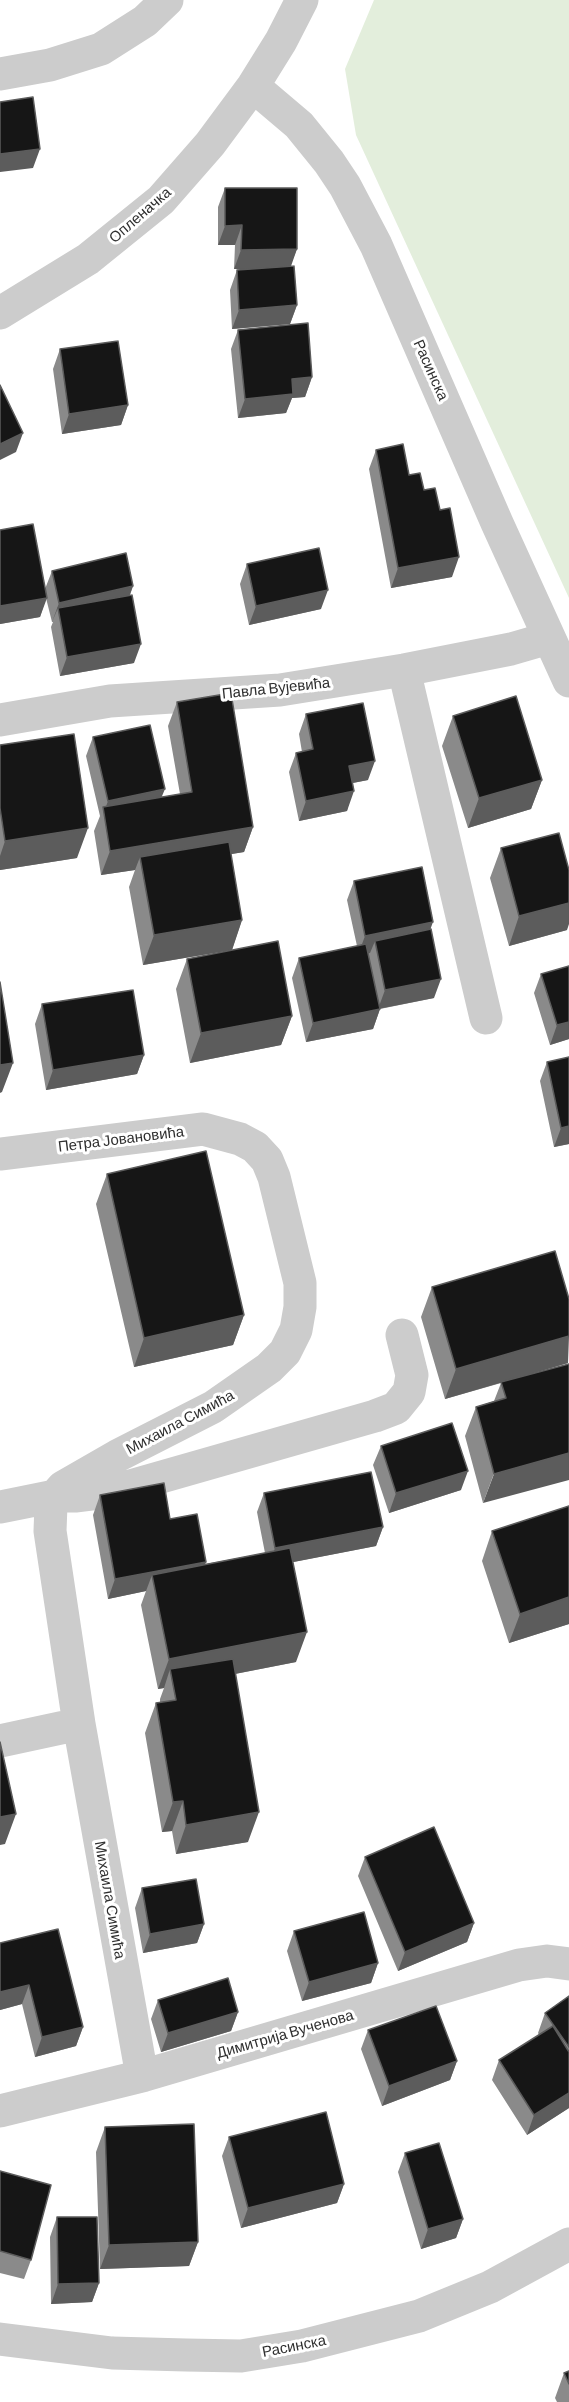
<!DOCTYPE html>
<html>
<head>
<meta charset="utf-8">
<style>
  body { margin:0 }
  canvas { display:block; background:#fff }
</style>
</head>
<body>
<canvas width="569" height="2402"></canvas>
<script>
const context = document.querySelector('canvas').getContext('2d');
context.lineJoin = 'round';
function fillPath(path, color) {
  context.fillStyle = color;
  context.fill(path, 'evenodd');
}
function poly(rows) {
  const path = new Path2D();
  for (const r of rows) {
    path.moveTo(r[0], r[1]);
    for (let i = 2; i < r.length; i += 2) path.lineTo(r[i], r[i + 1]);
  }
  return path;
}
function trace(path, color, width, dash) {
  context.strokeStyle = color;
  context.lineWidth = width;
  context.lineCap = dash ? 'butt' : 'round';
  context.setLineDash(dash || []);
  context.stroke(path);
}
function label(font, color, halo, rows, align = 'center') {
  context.font = font + ' Barlow,sans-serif';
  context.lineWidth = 6;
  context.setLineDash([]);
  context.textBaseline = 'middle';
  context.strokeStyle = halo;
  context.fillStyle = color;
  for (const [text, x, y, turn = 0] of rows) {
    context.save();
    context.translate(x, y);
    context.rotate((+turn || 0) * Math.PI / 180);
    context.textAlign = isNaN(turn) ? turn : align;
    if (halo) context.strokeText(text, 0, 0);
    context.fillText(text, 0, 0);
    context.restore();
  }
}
const green = poly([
  [374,0,569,0,569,598,356,135,345,69]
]);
const minor = poly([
  [0,74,50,65,101,49,145,21,167,0],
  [253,86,299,125,329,162,345,186,376,245,497,523,569,681],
  [0,313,88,259,161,200,210,144,253,86,281,41,302,0],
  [404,670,486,1018],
  [0,720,110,701,280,690,404,670,511,649,549,638],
  [0,1154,203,1129,240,1139,255,1147,267,1160,274,1177,300,1283,300,1307,296,1330,285,1352,269,1368,213,1407,117,1456,63,1487,55,1496,51,1505,50,1531,79,1724,142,2076],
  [0,1507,55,1496,77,1496,109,1492,375,1416,396,1408,409,1392,412,1375,402,1335],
  [0,1741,79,1724],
  [0,2111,142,2076,519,1965,547,1961,569,1964],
  [0,2339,112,2353,186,2355,241,2356,302,2346,419,2316,490,2287,569,2244]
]);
const wall = poly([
  [225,188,297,249,290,266,297,305,290,324,232,329,230,290,237,270,259,269,234,269,235,245,218,245,218,207],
  [238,330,312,377,305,397,292,398,286,413,238,418,231,349],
  [60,349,128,405,121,425,62,434,53,369],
  [376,450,409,475,424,490,452,577,391,588,369,469],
  [0,530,45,589,52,571,133,586,130,595,134,663,60,676,51,627,53,622,52,622,46,598,40,617,0,624],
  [247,564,321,609,249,625,240,584],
  [177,702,253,827,244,852,231,854,242,920,232,950,143,965,129,887,135,870,101,875,94,831,100,816,86,756,93,737,161,797,180,794,168,726],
  [306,714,368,780,353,783,347,811,299,821,289,772,296,753,302,752,299,734],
  [453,716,542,780,531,809,468,828,442,746],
  [0,745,77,858,0,870],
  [501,848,567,930,509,946,490,878],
  [354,881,431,929,434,998,380,1009,373,1029,306,1042,292,978,299,958,357,946,347,900],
  [187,959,292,1016,281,1045,190,1063,176,989],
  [541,974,569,1039,550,1045,534,993],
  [42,1004,144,1055,137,1074,46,1090,35,1024],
  [547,1062,569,1144,554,1147,540,1081],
  [107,1174,244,1315,233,1345,134,1367,96,1204],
  [432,1287,568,1363,531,1374,483,1503,465,1436,476,1407,494,1401,501,1383,445,1399,421,1317],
  [381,1446,461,1490,389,1513,373,1465],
  [264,1493,383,1527,376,1546,293,1562,296,1662,235,1674,248,1842,176,1854,172,1831,162,1832,145,1733,156,1703,160,1703,160,1699,164,1688,158,1689,141,1605,146,1591,108,1599,93,1515,100,1495,170,1519,206,1562,205,1564,265,1553,257,1512],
  [569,1506,569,1624,509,1643,482,1561,492,1531],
  [365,1857,474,1923,467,1942,398,1971,358,1876],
  [142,1888,204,1924,197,1943,143,1953,135,1908],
  [294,1931,378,1963,371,1983,302,2001,287,1951],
  [0,1943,83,2027,76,2046,35,2057,22,2004,0,2010],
  [569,1996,569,2108,527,2135,492,2080,499,2060,539,2035,538,2033,545,2013],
  [158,2000,238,2012,231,2031,161,2052,151,2019],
  [368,2030,457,2061,450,2080,382,2106,361,2049],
  [105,2127,198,2242,189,2266,100,2269,96,2152],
  [229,2137,344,2184,337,2203,241,2228,222,2156],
  [405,2153,463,2219,456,2238,421,2249,398,2172],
  [0,2171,31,2260,24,2279,0,2273],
  [57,2217,99,2283,92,2302,51,2304,50,2237],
  [569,2371,569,2402,557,2402,555,2398,564,2373]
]);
const shadedWall = poly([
  [40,149,33,168,0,172,0,154],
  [242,225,235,245,218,245,225,226],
  [297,249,290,269,234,269,241,250],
  [297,305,290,324,232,329,239,310],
  [312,377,305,397,292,398,286,413,238,418,245,399,292,379],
  [128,405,121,425,62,434,69,414],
  [23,433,16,452,0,460,0,444],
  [459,557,452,577,391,588,398,568],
  [133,586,126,605,58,608,52,622,59,603],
  [328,590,321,609,249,625,256,606],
  [47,598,40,617,0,624,0,606],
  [141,644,134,663,60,676,67,657],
  [375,761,368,780,342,785,349,766],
  [542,780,531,809,468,828,479,798],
  [165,789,157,808,104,812,108,801],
  [354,791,347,811,299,821,306,801],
  [253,827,244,852,142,869,140,857,135,870,101,875,110,851],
  [88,828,77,858,0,870,0,856,5,841],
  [569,903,569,924,567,930,509,946,519,916],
  [242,920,232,950,143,965,154,935],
  [433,922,426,941,375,941,370,953,358,955,365,936],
  [441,979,434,998,378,1009,385,990],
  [380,1009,373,1029,306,1042,313,1023],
  [292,1016,281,1045,190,1063,201,1033],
  [569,1022,569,1039,550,1045,557,1025],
  [144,1055,137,1074,46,1090,53,1070],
  [13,1063,2,1092,0,1093,0,1065],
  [569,1126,569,1144,554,1147,561,1128],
  [244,1315,233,1345,134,1367,144,1338],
  [569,1336,568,1363,445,1399,456,1369],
  [569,1453,569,1480,483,1503,494,1474],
  [468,1471,461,1490,389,1513,396,1493],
  [383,1527,376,1546,268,1567,275,1548],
  [206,1562,199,1581,152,1575,146,1591,108,1599,115,1579],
  [569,1597,569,1624,509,1643,520,1614],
  [307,1632,296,1662,173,1686,170,1669,164,1688,158,1689,169,1659],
  [183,1801,172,1831,162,1832,173,1802],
  [259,1812,248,1842,176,1854,186,1825],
  [16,1814,5,1844,0,1845,0,1817],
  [474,1923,467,1942,398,1971,405,1952],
  [204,1924,197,1943,143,1953,150,1934],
  [378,1963,371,1983,302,2001,309,1982],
  [29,1985,22,2004,0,2010,0,1992],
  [238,2012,231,2031,161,2052,168,2033],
  [83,2027,76,2046,35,2057,42,2037],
  [457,2061,450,2080,382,2106,389,2086],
  [569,2093,569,2108,527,2135,534,2115],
  [344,2184,337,2203,241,2228,248,2208],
  [463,2219,456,2238,421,2249,428,2229],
  [198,2242,189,2266,100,2269,109,2245],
  [99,2283,92,2302,51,2304,58,2284]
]);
const building = poly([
  [33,97,40,149,0,154,0,102,33,97],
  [225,188,297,188,297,249,241,250,242,225,225,226,225,188],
  [294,266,297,305,239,310,237,270,294,266],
  [308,323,312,377,292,379,293,394,245,399,238,330,308,323],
  [118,341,128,405,69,414,60,349,118,341],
  [0,385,23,433,0,444,0,385],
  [403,444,409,475,420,473,424,490,435,488,440,510,450,508,459,557,398,568,376,450,403,444],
  [33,524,47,598,0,606,0,530,33,524],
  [319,548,328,590,256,606,247,564,319,548],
  [126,553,133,586,59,603,52,571,126,553],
  [132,595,141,644,67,657,58,608,132,595],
  [231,693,253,827,110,851,103,807,192,792,177,702,231,693],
  [516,696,542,780,479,798,453,716,516,696],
  [363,703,375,761,349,766,354,791,306,801,296,753,313,749,306,714,363,703],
  [150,725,165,789,108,801,93,737,150,725],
  [74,734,88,828,5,841,0,808,0,745,74,734],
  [559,833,569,870,569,903,519,916,501,848,559,833],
  [229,842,242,920,154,935,140,857,229,842],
  [422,867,433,922,365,936,354,881,422,867],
  [431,929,441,979,385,990,375,941,431,929],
  [278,941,292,1016,201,1033,187,959,278,941],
  [366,944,380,1009,313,1023,299,958,366,944],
  [569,966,569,1022,557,1025,541,974,569,966],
  [0,982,13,1063,0,1065,0,982],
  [133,990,144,1055,53,1070,42,1004,133,990],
  [569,1057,569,1126,561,1128,547,1062,569,1057],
  [206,1151,244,1315,144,1338,107,1174,206,1151],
  [555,1251,569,1299,569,1336,456,1369,432,1287,555,1251],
  [569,1364,569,1453,494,1474,476,1407,506,1398,501,1382,569,1364],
  [452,1423,468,1471,396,1493,381,1446,452,1423],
  [371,1472,383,1527,275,1548,264,1493,371,1472],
  [164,1483,170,1519,197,1514,206,1562,115,1579,100,1495,164,1483],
  [569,1506,569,1597,520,1614,492,1531,569,1506],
  [290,1548,307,1632,169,1659,152,1575,290,1548],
  [233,1659,259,1812,186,1825,183,1801,173,1802,156,1703,176,1700,170,1669,233,1659],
  [0,1742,16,1814,0,1817,0,1742],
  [434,1827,474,1923,405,1952,365,1857,434,1827],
  [196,1879,204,1924,150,1934,142,1888,196,1879],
  [364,1912,378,1963,309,1982,294,1931,364,1912],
  [58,1929,83,2027,42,2037,29,1985,0,1992,0,1943,58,1929],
  [228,1978,238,2012,168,2033,158,2000,228,1978],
  [569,1996,569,2047,545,2013,569,1996],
  [436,2006,457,2061,389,2086,368,2030,436,2006],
  [553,2026,569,2052,569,2093,534,2115,499,2060,553,2026],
  [326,2112,344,2184,248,2208,229,2137,326,2112],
  [194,2124,198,2242,109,2245,105,2127,194,2124],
  [439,2143,463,2219,428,2229,405,2153,439,2143],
  [0,2171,51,2185,31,2260,0,2251,0,2171],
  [57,2217,97,2217,99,2283,58,2284,57,2217],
  [569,2371,569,2384,564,2373,569,2371]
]);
const streetNames = [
  ["Опленачка",140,215,-41],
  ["Расинска",431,370,66],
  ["Павла Вујевића",276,688,-6],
  ["Петра Јовановића",121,1139,-7],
  ["Михаила Симића",180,1422,-28],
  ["Михаила Симића",110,1900,80],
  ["Димитрија Вученова",285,2034,-16],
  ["Расинска",294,2346,-11]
];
fillPath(green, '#e3eedc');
trace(minor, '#ccc', 33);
fillPath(wall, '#8a8a8a');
fillPath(shadedWall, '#5c5c5c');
fillPath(building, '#161616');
trace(building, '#5c5c5c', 1.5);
label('15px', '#2f2f2f', '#fff', streetNames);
</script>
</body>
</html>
